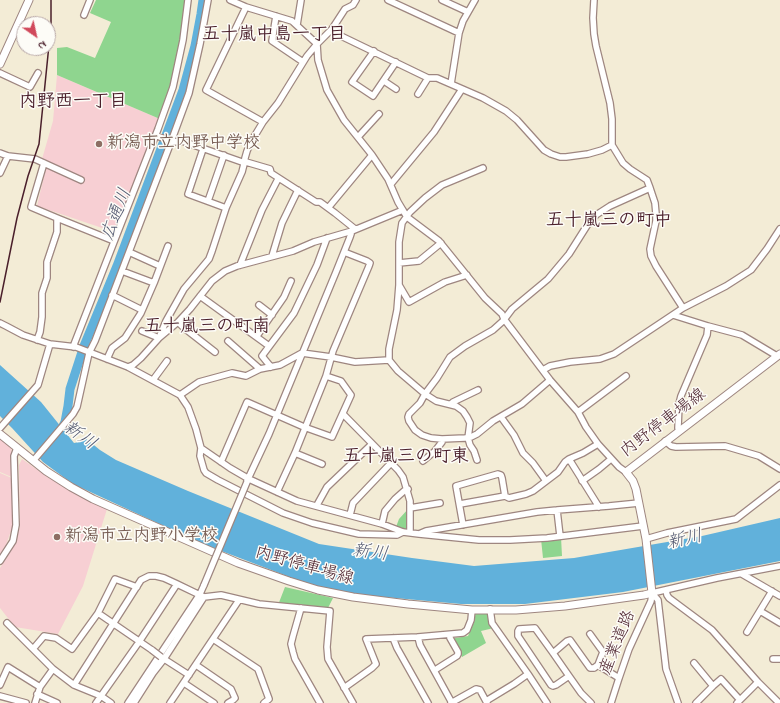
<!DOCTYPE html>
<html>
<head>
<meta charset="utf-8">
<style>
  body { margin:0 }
  #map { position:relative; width:780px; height:703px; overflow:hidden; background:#f3ecd6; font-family:"Indie Flower",sans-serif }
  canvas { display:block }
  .north { position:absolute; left:16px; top:16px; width:40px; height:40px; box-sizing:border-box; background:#fdfcf7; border:1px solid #b5a4a5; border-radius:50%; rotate:146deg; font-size:11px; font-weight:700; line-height:16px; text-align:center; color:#4a1f2b }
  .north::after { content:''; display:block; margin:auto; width:14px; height:18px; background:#d1495b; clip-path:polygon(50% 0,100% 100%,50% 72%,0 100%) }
</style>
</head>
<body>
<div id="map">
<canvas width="780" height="703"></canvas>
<div class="north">N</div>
</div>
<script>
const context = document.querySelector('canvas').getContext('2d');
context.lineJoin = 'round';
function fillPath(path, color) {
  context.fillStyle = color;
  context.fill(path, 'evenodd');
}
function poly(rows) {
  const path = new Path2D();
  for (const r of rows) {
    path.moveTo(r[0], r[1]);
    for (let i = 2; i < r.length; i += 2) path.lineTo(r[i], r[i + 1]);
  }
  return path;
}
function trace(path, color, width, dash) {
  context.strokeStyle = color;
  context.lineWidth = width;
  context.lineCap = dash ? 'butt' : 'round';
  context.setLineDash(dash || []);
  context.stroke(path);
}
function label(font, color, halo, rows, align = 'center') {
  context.font = font + ' "Indie Flower","Klee One",sans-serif';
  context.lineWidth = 3;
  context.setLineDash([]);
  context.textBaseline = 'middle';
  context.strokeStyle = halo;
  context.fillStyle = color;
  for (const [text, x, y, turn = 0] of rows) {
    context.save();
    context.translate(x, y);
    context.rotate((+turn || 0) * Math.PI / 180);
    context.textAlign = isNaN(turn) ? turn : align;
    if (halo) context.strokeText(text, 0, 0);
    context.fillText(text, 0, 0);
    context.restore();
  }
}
const built = poly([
  [57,75,160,119,117,233,37,206,46,168,40,166,53,121],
  [0,439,11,447,14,478,0,472],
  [22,459,49,478,107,509,83,586,58,634,15,627,0,608,0,568,13,547,20,527,19,465],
  [0,473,14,479,12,528,6,545,0,554]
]);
const green = poly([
  [96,0,186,0,177,67,160,119,57,75,57,48,67,47,95,58,111,22,90,13],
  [409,508,408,531,396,527,399,519],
  [561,537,562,556,543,558,541,539],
  [285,587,333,598,327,610,278,605],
  [476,611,488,611,494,628,481,631,486,643,462,657,454,641,455,638,468,636,474,622]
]);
const water = poly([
  [0,365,41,402,74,443,79,442,84,437,100,450,116,460,188,491,319,544,412,558,474,566,574,558,702,536,780,518,780,561,623,592,525,604,461,604,329,592,203,544,73,484,43,462,12,428,0,416]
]);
const river = poly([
  [61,430,65,422,68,406,70,389,84,346,117,266,183,90,195,46,201,14,203,0]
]);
const minor = poly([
  [230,0,246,7,292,21,317,44,318,60,327,90,344,120,372,155,388,179,398,202,407,217,439,241,485,298,502,314,504,319,550,380,578,412,586,427,598,444,619,467,626,472],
  [388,0,459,33],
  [442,0,468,12],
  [594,0,593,18,594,34,596,46,610,103,612,119,612,145,623,163,630,169,647,180,650,188,655,203,656,214,656,221,650,249,651,256,656,266,683,308],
  [246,7,206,90,263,122],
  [84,15,90,0],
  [276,16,272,41,303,62],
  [297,25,301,0],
  [332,29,341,36,428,78,437,78,483,98,506,111,517,120,544,150,551,154,560,157,566,157,588,154,602,150,612,145],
  [374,51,352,82,373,96,396,62],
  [0,73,30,87,38,73],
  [384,81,396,89],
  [451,84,459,33,463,21,475,0],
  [418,94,428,78],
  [157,136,174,142,182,141,242,162,246,162,270,169,271,173,316,202,320,202,335,213,355,229],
  [358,137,379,114],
  [203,149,188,194,226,208],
  [0,153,8,156,35,159,81,180],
  [44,163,31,207,57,218,114,241],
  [0,173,8,156],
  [391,184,434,132,462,89],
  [208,201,224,155],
  [328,208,372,155],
  [441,243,419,261,399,263,399,285,409,302,445,282,467,275],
  [129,252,160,266],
  [272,256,282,223,298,190],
  [399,263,399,242,402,223,410,212,425,198,442,185,483,168],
  [240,265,262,210,278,179],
  [122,271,154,283],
  [112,295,142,310],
  [200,296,269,346],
  [259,305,272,315],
  [673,315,708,326,742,335,777,356],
  [178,322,183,327,215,352],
  [0,323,6,326,23,335,50,344,76,347,128,367,180,395,188,407,196,429,201,448,200,456,204,470,206,473,218,480,283,513,312,523,359,534,397,535,403,532],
  [142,331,159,338],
  [257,336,284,297,291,281],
  [159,338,166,321,184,289,209,259,212,251,226,208,242,172,244,164,245,158,247,151,251,142,263,122,278,103,307,56,317,44,332,29,345,9,353,5,356,0],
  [37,340,40,332,42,317,42,293,47,278,47,262,57,232,57,218],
  [228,341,260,369],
  [73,347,158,129,173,87,183,40,188,0],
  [107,359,112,348,125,338,141,313,154,283,168,246],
  [389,360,389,349,397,310,399,285],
  [128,367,133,365,141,358,159,338,178,322,190,309,212,281,225,271,237,266,293,251,314,242,352,231,403,210],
  [271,367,262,356,294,313,317,265,327,238],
  [543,370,550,366,570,362,600,359,614,354,683,308,726,286,751,270,767,249,780,229],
  [153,380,167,361],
  [550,380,522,404,493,421,477,434,471,437,465,438,442,439,431,438,422,435,415,430,409,421,408,417,409,414,420,403,425,394,437,378,450,357,465,346,493,330,503,321,512,309,548,279,569,254,588,224,596,215,610,206,650,188],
  [180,395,199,382,232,373,246,376,260,369,280,365,302,353,331,357,355,362,389,360,398,371,425,394,436,401,456,406,463,411,467,417,470,423,468,438,470,445,474,451,477,460],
  [451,404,453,402,478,390],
  [578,412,626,376],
  [343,414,398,470,403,477,410,501,410,532],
  [501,417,514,435,523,453,533,463,546,481],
  [0,428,38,385,50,344],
  [679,431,678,428,679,404,681,396,707,335,708,326],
  [665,441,671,446,676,447,725,446,759,456,780,469],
  [201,448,230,468,249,479,297,501,382,524,403,532,419,534,426,531,537,512,557,510,609,506,639,503],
  [295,453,322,464],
  [569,459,599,507],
  [33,461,73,414,77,407,89,353,95,341,171,142,189,93,200,44,208,0],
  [423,461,435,451,442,442,442,439],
  [221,462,247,402,304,427,332,437,351,395,341,381,326,376],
  [247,481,269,434,336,272,350,237,352,231],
  [582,481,599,469,611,459],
  [277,492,295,453,326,376,333,351,369,266,370,263,367,261,344,252],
  [460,504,505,496,509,498,526,494,533,491,558,472,565,462,569,459,583,453,598,444],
  [317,505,327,487,372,444],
  [410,508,440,503],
  [557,510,560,536],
  [350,515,353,503,391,463],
  [382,524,385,511,395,499,404,491,408,489],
  [463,525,456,486,498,474,501,475,502,478,505,496],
  [419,534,479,540,510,540,547,538,643,526],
  [646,539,667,533,736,519,780,485],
  [0,561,13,541,16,525,14,456,17,448],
  [742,574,780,596],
  [137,587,115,579,98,613,152,650],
  [666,590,667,595,669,598,712,630,758,682,779,703],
  [652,593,717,578,780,566],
  [652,593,658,600,666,669,678,703],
  [301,608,293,636,291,644,293,652,295,659,320,703],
  [490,609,492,623,528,674,547,703],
  [760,611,780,623],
  [7,623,53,669,74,685,101,696,111,703],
  [747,632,772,591],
  [590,634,603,652,598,665],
  [418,637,420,645,452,703],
  [393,638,397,648,428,703],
  [213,639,258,669,269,699,264,703],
  [33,649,44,636,56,638,72,649,98,613],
  [553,653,567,641,570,640,590,668,594,668,598,665,619,678],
  [161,657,189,675],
  [773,659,780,659],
  [694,663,713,686,721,679,740,700],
  [196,665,231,689,235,698,233,700,228,703],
  [435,670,457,656,458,654,458,652,450,638,450,635],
  [569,676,556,685,553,686,551,685,518,636,518,631,519,629,535,628,553,653,569,676,581,693,591,703],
  [184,683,214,703],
  [0,685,8,667,40,687],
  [74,685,141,580,149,576,156,576,164,578,177,584,204,597,221,595,259,604,330,611,327,647,328,659,353,703],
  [344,688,372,668,376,664,366,639,418,637,463,633,467,630,471,620,472,610],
  [37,694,57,703],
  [0,696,26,703],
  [486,701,514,684,528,674],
  [35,703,40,687,53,669],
  [96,703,139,642,177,584],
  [128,703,200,594,204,585],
  [134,703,153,673,164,659,204,597],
  [170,703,239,600],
  [451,703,476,689,480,690,487,703],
  [611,703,619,678,629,649,651,601,652,593],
  [696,703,713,686],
  [737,703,758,682]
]);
const major = poly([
  [0,64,29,0],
  [0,434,46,471,71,487,93,499,238,563,289,581,318,590,353,597,408,604,472,610,516,610,565,606,644,595,652,593,646,539,636,489,633,481,626,472,780,354]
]);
const rail = poly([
  [0,302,17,218,28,176,39,144,51,25,51,0]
]);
const minorBridge = poly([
  [204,585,247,482],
  [152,650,161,657]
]);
const markers = [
  [99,144,4,"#8d6e63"],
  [57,537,4,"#8d6e63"]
];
const educationNames = [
  ["新潟市立内野中学校",107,144],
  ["新潟市立内野小学校",65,537]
];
const streetNames = [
  ["内野停車場線",664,424,-37],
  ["内野停車場線",304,567,16],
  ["産業道路",619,643,-68]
];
const neighbourhoodNames = [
  ["五十嵐中島一丁目",274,36],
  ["内野西一丁目",73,103],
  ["五十嵐三の町中",609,222],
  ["五十嵐三の町南",207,328],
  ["五十嵐三の町東",406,458]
];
const waterNames = [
  ["広通川",118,215,-69],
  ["新川",79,437,35],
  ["新川",685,541,-13],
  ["新川",370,554,7]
];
fillPath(built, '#f7cfd3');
fillPath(green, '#8fd58f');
fillPath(water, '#61b1db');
trace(river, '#61b1db', 9);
trace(minor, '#9e8680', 8);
trace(major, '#9e8680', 9);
trace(minor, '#fff', 5.5);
trace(major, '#fff', 7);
trace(rail, '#4a1f2b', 1.5);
trace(minorBridge, '#9e8680', 8, []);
trace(minorBridge, '#fff', 5.5);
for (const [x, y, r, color] of markers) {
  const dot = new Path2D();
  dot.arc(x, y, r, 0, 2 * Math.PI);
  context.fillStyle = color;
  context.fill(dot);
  trace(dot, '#fdfcf7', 1.5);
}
label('bold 17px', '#785e54', '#fdfcf7', educationNames, 'left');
label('17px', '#4a1f2b', '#fdfcf7', streetNames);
label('bold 18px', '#4a1f2b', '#fdfcf7', neighbourhoodNames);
label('italic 18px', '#535971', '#fdfcf7', waterNames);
</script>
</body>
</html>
